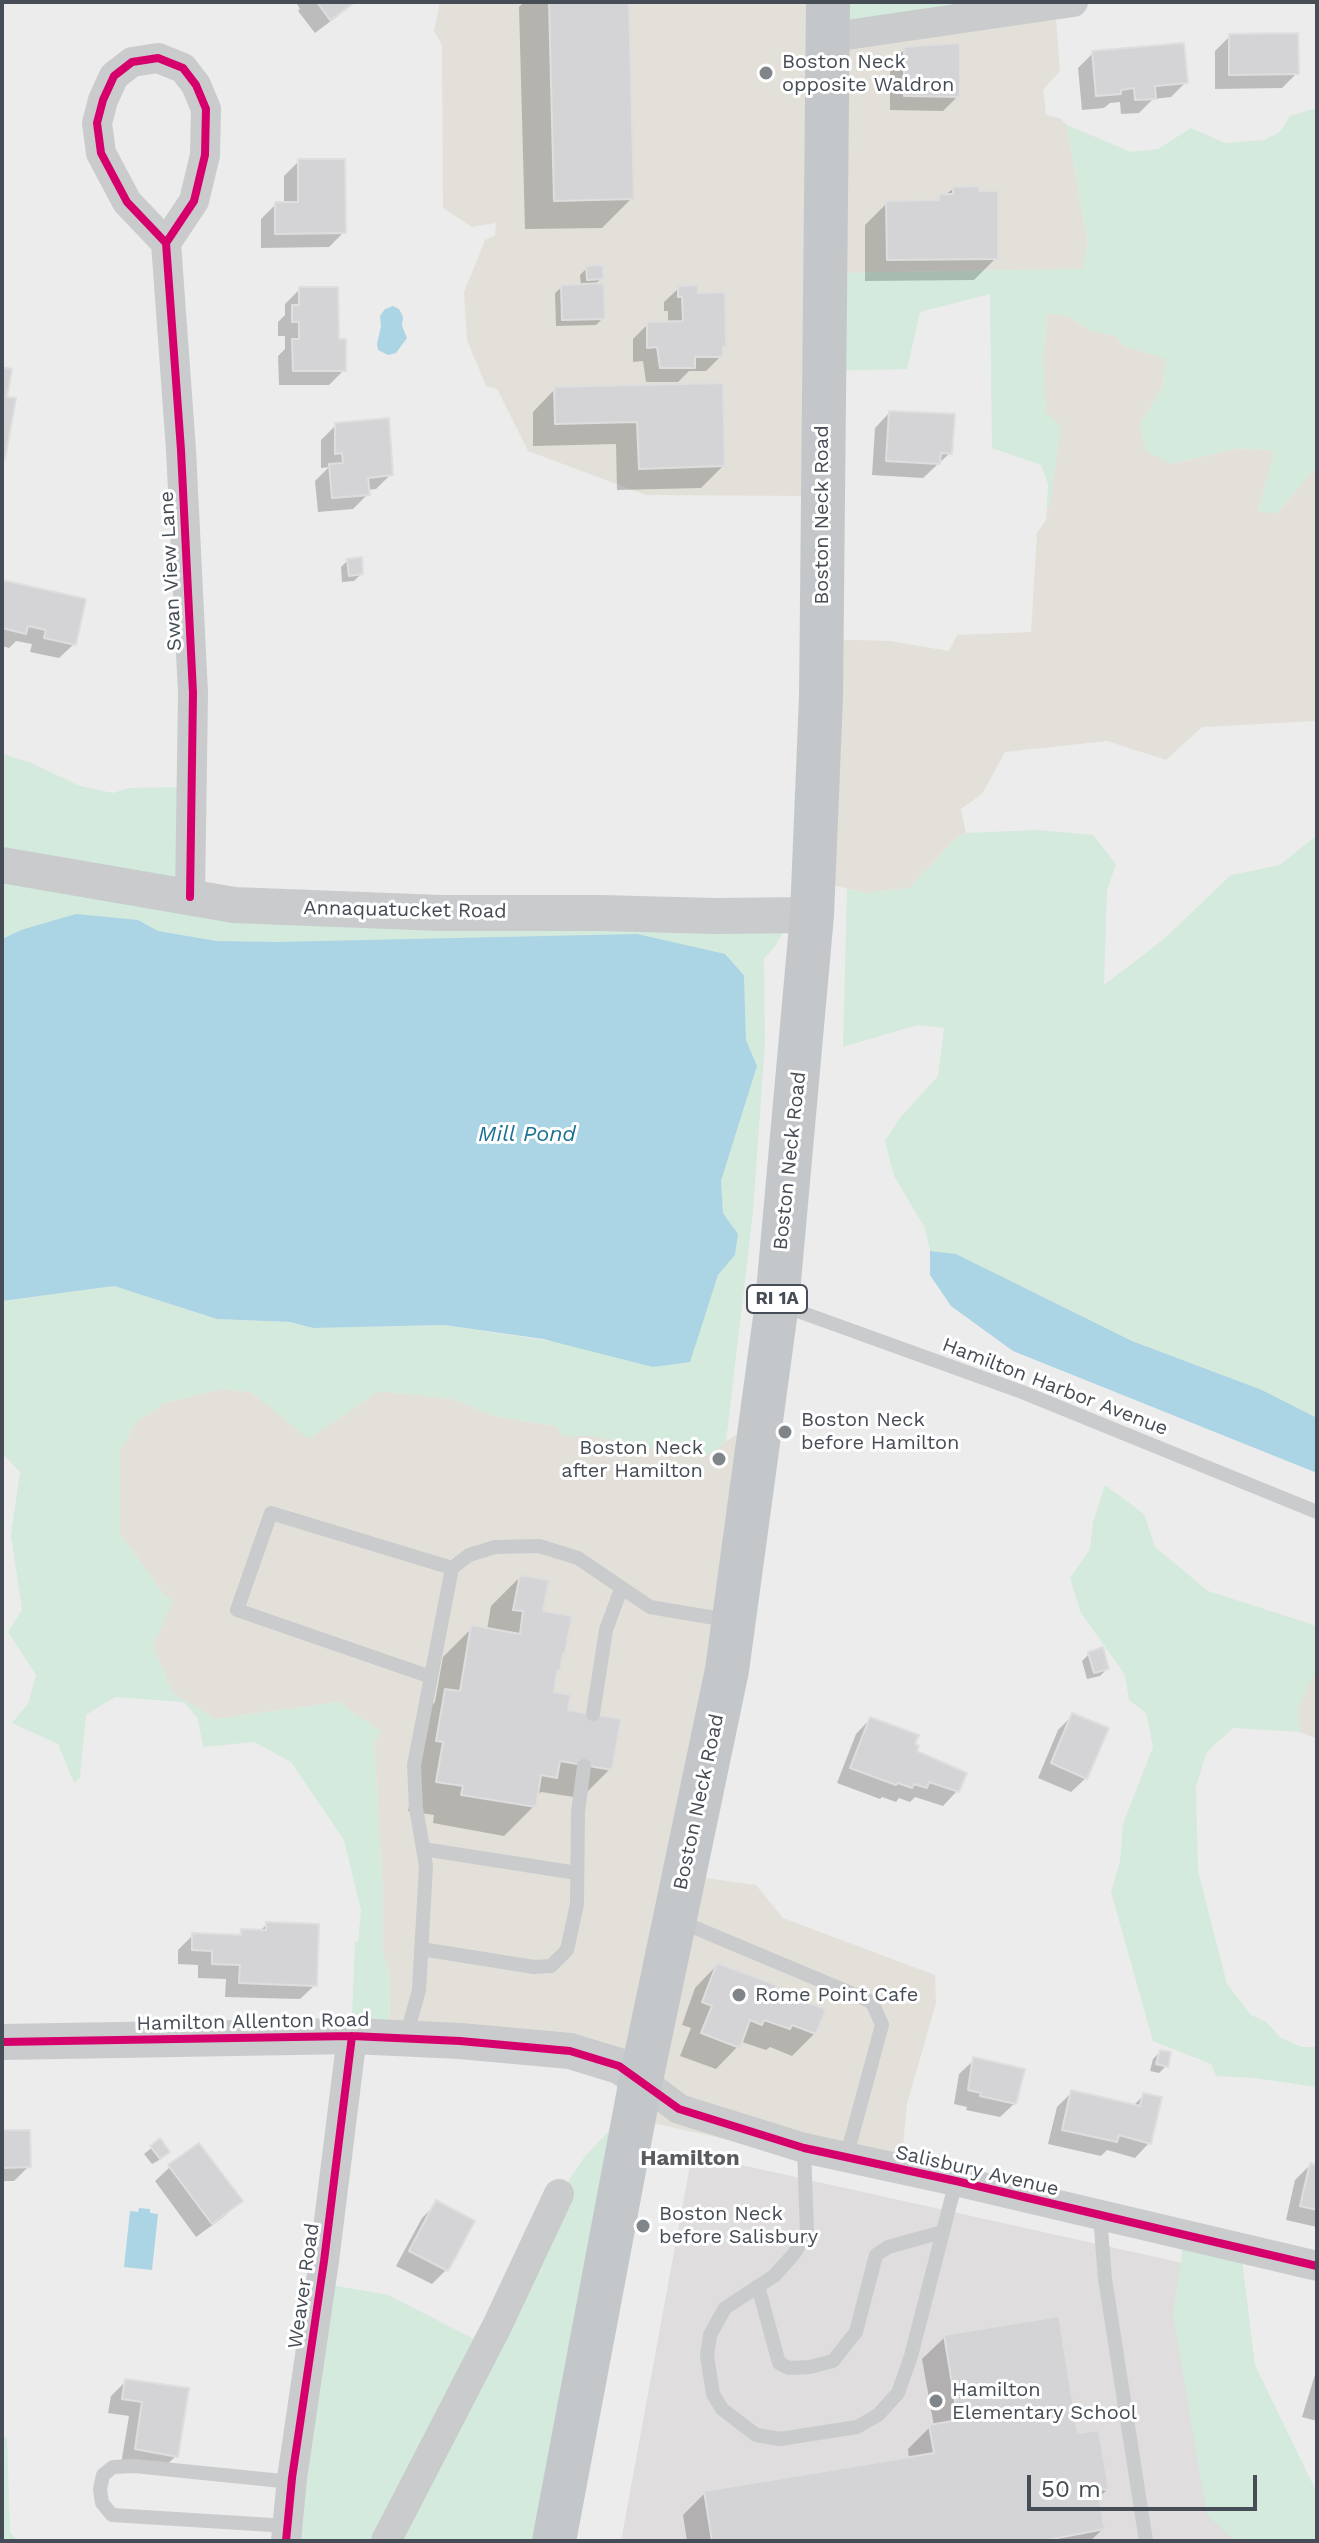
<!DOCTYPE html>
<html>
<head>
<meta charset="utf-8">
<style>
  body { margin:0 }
  #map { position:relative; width:1319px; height:2543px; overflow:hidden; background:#edecec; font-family:"Work Sans",sans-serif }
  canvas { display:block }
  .frame { position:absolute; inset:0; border:4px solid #464d56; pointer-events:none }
  .scale { position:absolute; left:1027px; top:2475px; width:230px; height:36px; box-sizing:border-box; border:4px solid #464d56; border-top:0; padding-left:10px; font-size:24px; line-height:28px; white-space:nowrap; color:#464d56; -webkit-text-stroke:6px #fff; paint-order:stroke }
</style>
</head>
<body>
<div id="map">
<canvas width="1319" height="2543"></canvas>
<div class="frame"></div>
<div class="scale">50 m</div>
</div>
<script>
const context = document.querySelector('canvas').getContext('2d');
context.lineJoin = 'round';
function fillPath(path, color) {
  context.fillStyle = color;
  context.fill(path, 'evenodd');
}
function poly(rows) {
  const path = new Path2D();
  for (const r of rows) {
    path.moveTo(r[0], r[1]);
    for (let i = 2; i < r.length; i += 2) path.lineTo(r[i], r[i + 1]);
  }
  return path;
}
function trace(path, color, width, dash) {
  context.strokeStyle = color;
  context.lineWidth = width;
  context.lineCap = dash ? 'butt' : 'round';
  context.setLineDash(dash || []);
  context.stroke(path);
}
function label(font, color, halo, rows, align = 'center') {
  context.font = font + ' "Work Sans",sans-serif';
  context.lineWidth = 6;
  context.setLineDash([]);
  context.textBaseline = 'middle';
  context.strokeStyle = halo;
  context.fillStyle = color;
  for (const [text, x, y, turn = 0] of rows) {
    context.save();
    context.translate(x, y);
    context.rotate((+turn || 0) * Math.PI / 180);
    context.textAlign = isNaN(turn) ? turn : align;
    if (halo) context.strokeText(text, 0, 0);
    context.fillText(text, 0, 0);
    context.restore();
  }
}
const commercial = poly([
  [440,2,1055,5,1060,71,1043,90,1046,115,1060,118,1067,125,1088,244,1082,269,827,273,818,496,646,495,528,451,497,389,486,386,467,340,464,292,485,240,495,235,496,223,472,227,443,208,442,45,434,31],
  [1047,314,1068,316,1090,330,1116,336,1124,346,1166,358,1163,386,1140,425,1172,464,1238,448,1275,451,1258,511,1277,513,1317,466,1317,721,1202,727,1166,760,1107,741,1005,752,982,794,961,809,966,833,955,839,910,888,865,893,812,880,823,639,889,641,949,651,957,635,1031,632,1037,533,1046,520,1047,508,1050,505,1043,362],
  [223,1389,251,1392,309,1438,379,1391,453,1399,494,1416,555,1426,563,1436,594,1436,676,1453,706,1456,762,1416,691,1876,756,1885,783,1918,935,1975,936,2003,907,2104,900,2176,896,2178,640,2120,647,2069,389,2039,390,1976,383,1954,383,1895,374,1742,381,1732,339,1702,215,1719,172,1692,153,1646,172,1600,165,1596,120,1534,120,1451,136,1422,164,1403],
  [1317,1663,1317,1739,1300,1732,1298,1708]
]);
const education = poly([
  [692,2154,1210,2269,1246,2541,621,2541]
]);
const green = poly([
  [824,2,1058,2,846,31],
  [1317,108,1317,466,1277,513,1258,512,1274,451,1238,448,1171,464,1145,450,1140,425,1163,386,1166,359,1124,346,1115,336,1090,330,1068,316,1047,314,1043,361,1046,413,1061,426,1050,505,1047,508,1048,484,1041,465,992,448,990,294,920,312,907,369,823,371,826,273,1082,269,1088,244,1067,125,1131,152,1158,149,1191,128,1225,143,1264,140,1280,132,1290,116],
  [2,754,29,762,80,786,113,793,129,788,189,787,191,893,789,922,774,948,764,958,765,1043,753,1212,726,1442,707,1456,676,1453,594,1436,563,1436,555,1426,494,1416,453,1399,379,1391,309,1439,251,1392,223,1389,164,1403,136,1422,120,1451,120,1534,165,1596,173,1600,153,1646,172,1692,215,1719,339,1702,381,1732,374,1742,383,1895,383,1954,390,1976,389,2039,351,2041,355,1941,358,1942,361,1910,344,1840,291,1762,254,1742,203,1747,198,1719,184,1702,115,1697,86,1715,80,1778,74,1783,58,1744,12,1723,28,1704,36,1675,8,1632,22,1610,11,1535,20,1472,2,1453,2,1301,114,1286,217,1319,290,1322,313,1328,444,1325,689,1362,718,1275,735,1255,738,1234,723,1213,721,1181,757,1066,746,1040,744,974,725,954,217,941,158,931,138,920,21,930,2,939],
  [1038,830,1093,835,1116,864,1107,890,1104,985,1164,939,1231,875,1280,865,1317,835,1317,1418,1262,1390,1132,1341,956,1254,930,1251,925,1228,894,1176,885,1141,900,1118,938,1076,944,1028,917,1025,843,1047,847,889,865,893,910,888,955,839,966,833],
  [1105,1485,1144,1514,1155,1547,1208,1591,1317,1626,1316,1669,1298,1708,1300,1732,1233,1728,1207,1752,1196,1786,1198,1871,1227,1984,1251,2015,1266,2022,1281,2038,1302,2047,1317,2047,1317,2087,1254,2078,1216,2076,1211,2064,1153,2041,1111,1892,1120,1861,1123,1824,1153,1747,1146,1713,1129,1700,1125,1675,1081,1613,1070,1578,1090,1549,1093,1522],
  [609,2131,555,2541,285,2541,326,2284,388,2295,482,2343,564,2188,585,2156],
  [1183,2244,1242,2260,1255,2365,1317,2493,1317,2541,1235,2541,1207,2515,1173,2315],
  [2,2437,7,2437,10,2532,18,2541,2,2541]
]);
const water = poly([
  [393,306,399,309,403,317,402,326,407,338,396,353,388,355,378,350,377,344,381,326,380,316,385,309],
  [76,914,138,920,158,931,217,941,276,942,637,934,725,954,744,975,746,1040,757,1066,721,1181,723,1213,738,1234,735,1255,718,1275,690,1362,653,1367,543,1339,444,1325,313,1328,290,1322,217,1319,114,1286,2,1301,2,939,21,930],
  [930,1251,956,1254,1132,1341,1262,1390,1317,1418,1317,1473,1013,1351,951,1306,930,1275],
  [139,2208,150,2209,150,2213,158,2214,152,2270,124,2267,130,2211,138,2212]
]);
const shadow = poly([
  [296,2,356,2,315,33,298,11,300,9],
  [524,2,627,2,632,198,602,228,525,229,519,7],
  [1230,36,1297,73,1282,88,1215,89,1215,51],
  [905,49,958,96,943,111,890,110,890,64],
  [1093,53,1186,82,1171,97,1153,99,1139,113,1121,114,1120,102,1110,103,1104,108,1082,110,1078,68],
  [299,161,344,232,329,247,261,248,261,219,276,204,284,204,284,176],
  [953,189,996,258,974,280,865,281,865,225,887,203,934,202],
  [587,268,602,278,594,285,603,318,596,325,556,326,555,293,562,287,581,286,580,275],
  [679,288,724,346,721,349,721,356,706,371,689,371,678,382,646,382,643,361,633,362,633,339,648,324,668,323,668,311,664,311,664,302],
  [300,289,337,341,344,370,329,385,279,385,278,356,285,349,285,336,278,336,278,322,285,315,285,304],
  [721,385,723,466,701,488,617,490,616,444,533,446,533,412,555,389],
  [889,413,950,453,923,478,872,475,875,428],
  [336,425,391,474,376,489,367,490,368,494,353,509,318,512,315,481,329,467,321,468,321,440],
  [348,560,361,574,354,581,342,582,341,567],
  [2,582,74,644,59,658,30,652,32,644,16,641,9,648,2,646],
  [520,1577,564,1652,555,1673,551,1693,610,1769,581,1798,541,1792,535,1797,534,1806,504,1836,433,1823,434,1815,408,1811,415,1771,417,1720,435,1702,443,1657,472,1628,487,1630,491,1606],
  [1089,1654,1107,1669,1100,1676,1087,1679,1082,1661],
  [1073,1715,1086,1778,1071,1792,1038,1778,1058,1730],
  [870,1719,913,1745,915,1752,957,1791,943,1806,915,1797,910,1802,899,1798,896,1802,882,1797,880,1799,837,1783,856,1734],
  [267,1924,315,1985,300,1999,225,1997,226,1979,198,1978,198,1965,178,1964,178,1950,193,1935,237,1936,241,1932,259,1932],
  [717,1965,772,1992,815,2033,792,2056,770,2047,766,2050,742,2042,716,2069,680,2056,691,2028,682,2025,695,1988],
  [1160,2052,1166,2066,1159,2073,1150,2071,1153,2059],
  [974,2060,1015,2103,1000,2117,966,2110,967,2107,954,2104,959,2074],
  [1072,2092,1133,2106,1144,2095,1149,2143,1135,2158,1107,2150,1101,2156,1048,2144,1057,2107],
  [2,2132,29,2166,14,2181,2,2181],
  [160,2141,161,2159,152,2164,144,2154],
  [1310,2165,1317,2167,1317,2227,1286,2220,1295,2180],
  [170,2167,240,2201,225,2216,196,2237,155,2181],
  [437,2203,447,2269,432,2284,396,2266,422,2218],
  [945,2337,1076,2435,1107,2490,1098,2498,1103,2529,1090,2541,687,2541,683,2515,705,2493,909,2459,908,2449,930,2427,934,2426,922,2359],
  [1317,2368,1317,2421,1302,2417],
  [126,2381,186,2390,176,2456,161,2470,121,2464,129,2416,108,2413,111,2396]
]);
const building = poly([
  [317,2,355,2,330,20,317,2],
  [549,2,629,2,634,199,554,201,549,2],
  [1298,33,1299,74,1229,75,1229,34,1298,33],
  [960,43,960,97,904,96,904,47,960,43],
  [1184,43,1188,83,1155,86,1156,99,1135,100,1134,88,1121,90,1121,94,1096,96,1092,51,1184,43],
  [298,159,345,159,346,233,275,234,275,202,298,202,298,159],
  [979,186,979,191,998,191,998,259,887,260,886,201,939,200,939,194,953,194,953,187,979,186],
  [603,265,604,279,587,280,586,266,603,265],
  [604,283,605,319,562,320,561,285,604,283],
  [698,285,698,293,725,292,726,347,723,347,723,357,695,357,695,368,660,368,657,347,647,348,647,322,683,321,682,297,678,297,678,286,698,285],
  [299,287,338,287,339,339,346,339,346,371,293,371,292,339,299,339,299,322,292,322,292,305,299,305,299,287],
  [2,367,12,369,7,397,16,398,5,459,2,458,2,367],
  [723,383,725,466,639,469,637,422,555,424,554,387,723,383],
  [889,411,955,414,952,454,941,453,940,464,886,461,889,411],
  [389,418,393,475,368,478,370,495,332,498,329,464,343,463,342,453,335,454,335,423,389,418],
  [362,557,363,574,349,576,347,559,362,557],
  [2,580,86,599,76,645,44,638,46,630,28,626,26,634,2,628,2,580],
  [520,1575,549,1580,543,1611,572,1616,565,1653,563,1653,560,1671,557,1671,554,1692,571,1695,568,1710,621,1719,612,1770,560,1761,557,1778,541,1775,536,1807,461,1795,463,1786,436,1782,443,1742,436,1741,445,1689,460,1691,471,1625,520,1634,523,1611,513,1610,520,1575],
  [1103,1647,1109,1669,1094,1673,1088,1652,1103,1647],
  [1072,1713,1109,1728,1087,1779,1051,1763,1072,1713],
  [870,1717,919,1735,915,1744,919,1746,917,1751,967,1773,959,1792,929,1782,927,1788,914,1784,912,1788,898,1783,896,1785,850,1768,870,1717],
  [266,1922,319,1924,317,1986,239,1983,240,1965,212,1964,212,1951,192,1950,192,1933,241,1935,241,1929,266,1930,266,1922],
  [717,1963,776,1985,774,1991,826,2009,816,2034,792,2025,790,2029,764,2020,762,2025,750,2020,740,2048,701,2033,712,2006,702,2002,717,1963],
  [1160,2050,1171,2052,1168,2067,1156,2064,1160,2050],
  [973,2057,1025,2069,1016,2104,980,2096,981,2093,968,2090,973,2057],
  [1071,2090,1140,2106,1143,2093,1162,2097,1151,2144,1119,2135,1117,2142,1062,2130,1071,2090],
  [2,2130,30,2130,31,2167,2,2168,2,2130],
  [160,2138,170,2152,160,2159,150,2146,160,2138],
  [199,2143,243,2201,212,2224,168,2165,199,2143],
  [1310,2163,1317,2165,1317,2210,1300,2206,1310,2163],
  [436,2200,475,2221,448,2271,409,2251,436,2200],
  [1059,2316,1078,2433,1099,2430,1109,2490,1098,2489,1105,2529,1042,2541,712,2541,704,2491,934,2453,929,2425,958,2420,944,2335,1059,2316],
  [125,2379,189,2388,178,2457,135,2449,142,2402,122,2399,125,2379]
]);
const service = poly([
  [781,1305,1022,1392,1317,1512],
  [452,1568,469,1555,495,1547,539,1546,578,1558,650,1607,727,1620],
  [593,1714,606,1630,621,1589],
  [423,1849,577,1873],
  [679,1921,872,2002,882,2025,846,2158],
  [421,1949,534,1967,551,1966,567,1950,577,1904,578,1812,584,1766],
  [406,2037,419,1990,426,1866,416,1808,414,1765,431,1677,452,1568,271,1513,237,1610,431,1677],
  [804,2148,807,2233,793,2255,774,2276,725,2308,710,2335,707,2356,713,2394,722,2409,756,2435,780,2439,857,2427,878,2415,898,2393,911,2356,956,2181],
  [1100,2216,1105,2279,1146,2541],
  [758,2286,779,2363,789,2368,810,2367,833,2361,856,2332,876,2255,888,2247,942,2232],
  [288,2526,112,2515,102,2503,100,2489,103,2475,113,2467,134,2466,292,2482]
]);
const minor = poly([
  [826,38,1073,2],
  [166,243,194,201,205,155,206,109,196,85,183,68,158,58,132,62,114,76,103,100,97,123,101,153,127,202,166,243,181,450,193,693,190,897],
  [641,2080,679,2109,804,2148,956,2181,1317,2266],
  [286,2541,292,2478,324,2261,352,2036],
  [386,2541,497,2326,559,2194]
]);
const tertiary = poly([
  [2,865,234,905,441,913,601,913,715,916,812,915],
  [2,2042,352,2036,460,2041,570,2051,619,2066,641,2080]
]);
const primary = poly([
  [554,2541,641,2080,727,1670,777,1303,812,915,821,697,828,2]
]);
const cycleway = poly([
  [166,243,194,201,205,155,206,109,196,85,183,68,158,58,132,62,114,76,103,100,97,123,101,153,127,202,166,243,181,450,193,693,190,897],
  [2,2042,352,2036,460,2041,570,2051,619,2066,679,2109,804,2148,956,2181,1317,2266],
  [286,2541,292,2478,324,2261,352,2036]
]);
const markers = [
  [766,73,8,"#80858a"],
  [785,1432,8,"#80858a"],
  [719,1459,8,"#80858a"],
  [739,1995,8,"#80858a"],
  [643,2226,8,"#80858a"],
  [936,2401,8,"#80858a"]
];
const shields = [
  [777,1299,60]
];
const shieldNames = [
  ["RI 1A",777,1299]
];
const poiNames = [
  ["Boston Neck",782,62],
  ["opposite Waldron",782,85],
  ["Boston Neck",801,1420],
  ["before Hamilton",801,1443],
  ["Boston Neck",703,1448,"right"],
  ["after Hamilton",703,1471,"right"],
  ["Rome Point Cafe",755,1995],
  ["Boston Neck",659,2214],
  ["before Salisbury",659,2237],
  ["Hamilton",952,2390],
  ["Elementary School",952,2413]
];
const streetNames = [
  ["Boston Neck Road",822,515,-90],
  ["Swan View Lane",171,571,-93],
  ["Annaquatucket Road",405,910,1],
  ["Boston Neck Road",790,1161,-84],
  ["Hamilton Harbor Avenue",1055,1387,21],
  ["Boston Neck Road",699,1802,-78],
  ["Hamilton Allenton Road",253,2022,-1],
  ["Salisbury Avenue",977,2171,13],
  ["Weaver Road",304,2286,-82]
];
const waterNames = [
  ["Mill Pond",527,1135]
];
const neighbourhoodNames = [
  ["Hamilton",690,2159]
];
fillPath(commercial, '#e2e0d9');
fillPath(education, '#dfdddd');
fillPath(green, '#d3eadd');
fillPath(water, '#abd4e4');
fillPath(shadow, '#0003');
fillPath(building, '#d4d4d7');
trace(building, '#dededf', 2);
trace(service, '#c9cbcd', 14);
trace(minor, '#c9cbcd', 30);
trace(tertiary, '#c9cbcd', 36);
trace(primary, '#c4c7ca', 44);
trace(cycleway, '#d6006c', 8);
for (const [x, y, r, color] of markers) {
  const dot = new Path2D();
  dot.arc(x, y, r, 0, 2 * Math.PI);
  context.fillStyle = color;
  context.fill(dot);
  trace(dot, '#fff', 3);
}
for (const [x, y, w] of shields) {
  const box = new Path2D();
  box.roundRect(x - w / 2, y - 14, w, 28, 6);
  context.fillStyle = '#fff';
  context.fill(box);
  trace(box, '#464d56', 2);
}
label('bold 18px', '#464d56', null, shieldNames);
label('20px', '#464d56', '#fff', poiNames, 'left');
label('20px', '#464d56', '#fff', streetNames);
label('italic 22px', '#1c7193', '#fff', waterNames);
label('bold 22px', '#595b5f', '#fff', neighbourhoodNames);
</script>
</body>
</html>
